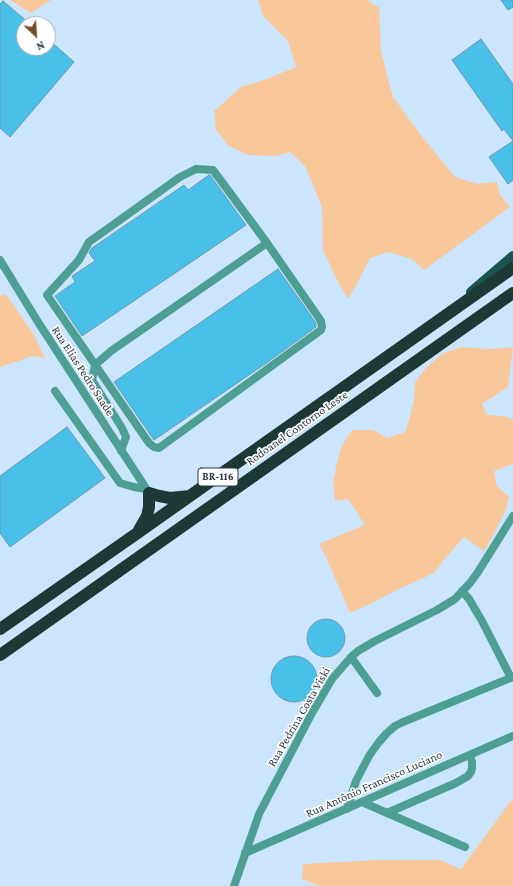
<!DOCTYPE html>
<html>
<head>
<meta charset="utf-8">
<style>
  body { margin:0 }
  #map { position:relative; width:513px; height:886px; overflow:hidden; background:#cae5fd; font-family:"Crimson Pro",serif }
  canvas { display:block }
  .north { position:absolute; left:16px; top:16px; width:40px; height:40px; box-sizing:border-box; background:#fff; border:1px solid #aaafb4; border-radius:50%; rotate:155deg; font-size:11px; font-weight:700; line-height:16px; text-align:center; color:#2a3743 }
  .north::after { content:''; display:block; margin:auto; width:14px; height:18px; background:#744f2a; clip-path:polygon(50% 0,100% 100%,50% 72%,0 100%) }
</style>
</head>
<body>
<div id="map">
<canvas width="513" height="886"></canvas>
<div class="north">N</div>
</div>
<script>
const context = document.querySelector('canvas').getContext('2d');
context.lineJoin = 'round';
function fillPath(path, color) {
  context.fillStyle = color;
  context.fill(path, 'evenodd');
}
function poly(rows) {
  const path = new Path2D();
  for (const r of rows) {
    if (r.length === 3) {
      path.moveTo(r[0] + r[2], r[1]);
      path.arc(r[0], r[1], r[2], 0, 2 * Math.PI);
      continue;
    }
    path.moveTo(r[0], r[1]);
    for (let i = 2; i < r.length; i += 2) path.lineTo(r[i], r[i + 1]);
  }
  return path;
}
function trace(path, color, width, dash) {
  context.strokeStyle = color;
  context.lineWidth = width;
  context.lineCap = dash ? 'butt' : 'round';
  context.setLineDash(dash || []);
  context.stroke(path);
}
function label(font, color, halo, rows, align = 'center') {
  context.font = font + ' "Crimson Pro",serif';
  context.lineWidth = 3.5;
  context.setLineDash([]);
  context.textBaseline = 'middle';
  context.strokeStyle = halo;
  context.fillStyle = color;
  for (const [text, x, y, turn = 0] of rows) {
    context.save();
    context.translate(x, y);
    context.rotate((+turn || 0) * Math.PI / 180);
    context.textAlign = isNaN(turn) ? turn : align;
    if (halo) context.strokeText(text, 0, 0);
    context.fillText(text, 0, 0);
    context.restore();
  }
}
const green = poly([
  [10,0,51,0,31,13],
  [258,0,367,0,379,8,381,50,386,72,393,97,420,134,455,177,477,184,497,182,500,195,510,207,424,270,412,259,389,252,370,258,358,282,348,299,336,278,323,250,322,207,305,166,290,152,277,156,248,155,229,146,216,130,214,111,241,87,267,79,296,67,288,41,263,16],
  [6,294,34,335,45,358,33,356,0,367,0,296],
  [461,347,492,349,513,347,508,387,482,404,487,415,504,416,513,419,513,465,509,465,494,471,497,486,509,497,505,512,489,543,484,551,464,537,443,561,434,573,399,589,370,604,350,613,326,557,319,544,365,525,348,499,335,501,333,480,341,447,352,430,373,430,387,438,405,432,408,424,414,400,415,382,427,367,442,354],
  [513,798,513,886,320,886,302,879,303,864,378,860,440,860,461,869]
]);
const building = poly([
  [501,0,513,0,513,7,508,10,501,0],
  [3,1,30,24,24,24,24,48,48,48,48,39,74,62,10,137,0,128,0,4,3,1],
  [481,39,513,84,513,180,508,184,489,157,513,141,504,129,502,131,452,60,481,39],
  [209,175,210,175,246,225,82,336,55,296,75,282,72,276,95,261,89,253,92,248,184,185,188,190,209,175],
  [278,269,316,323,316,327,268,362,154,440,114,382,278,269],
  [67,427,105,478,10,547,0,533,0,476,67,427],
  [326,638,19],
  [294,679,23]
]);
const minor = poly([
  [196,169,213,170,267,243,321,321,322,327,321,330,159,448,154,447,149,443,47,295,79,260,89,242,180,177,196,169],
  [0,260,38,322,149,493],
  [55,391,120,483,134,487,146,489],
  [121,451,126,437,122,428,92,380,95,365,111,351,267,243],
  [462,591,469,599,482,621,511,678],
  [351,657,377,693],
  [362,802,465,847],
  [347,809,356,781,369,756,379,742,387,733,395,726,403,722,513,677],
  [387,813,456,783,468,776,471,772,472,768,472,762,470,755],
  [245,853,513,736],
  [234,886,259,814,312,713,332,679,351,657,358,651,375,641,437,610,455,599,470,583,478,572,513,516]
]);
const major = poly([
  [471,292,513,256]
]);
const highway = poly([
  [139,530,147,516,149,507,149,493,159,496,170,498,190,496],
  [0,629,136,534,513,268],
  [0,655,513,293]
]);
const shields = [
  [218,477,40]
];
const shieldNames = [
  ["BR-116",218,477]
];
const streetNames = [
  ["Rua Elias Pedro Saade",83,371,57],
  ["Rodoanel Contorno Leste",297,428,-35],
  ["Rua Pedrina Costa Viski",299,717,-60],
  ["Rua Antônio Francisco Luciano",374,784,-24]
];
fillPath(green, '#f9c89a');
fillPath(building, '#48c0e9');
trace(building, '#6d99ab', 1);
trace(minor, '#4d9e93', 8);
trace(major, '#19554e', 10);
trace(highway, '#1c3935', 12);
for (const [x, y, w] of shields) {
  const box = new Path2D();
  box.roundRect(x - w / 2, y - 9, w, 18, 3);
  context.fillStyle = '#fff';
  context.fill(box);
  trace(box, '#2a3743', 1);
}
label('bold 11px', '#2a3743', null, shieldNames);
label('12px', '#2a3743', '#fff', streetNames);
</script>
</body>
</html>
